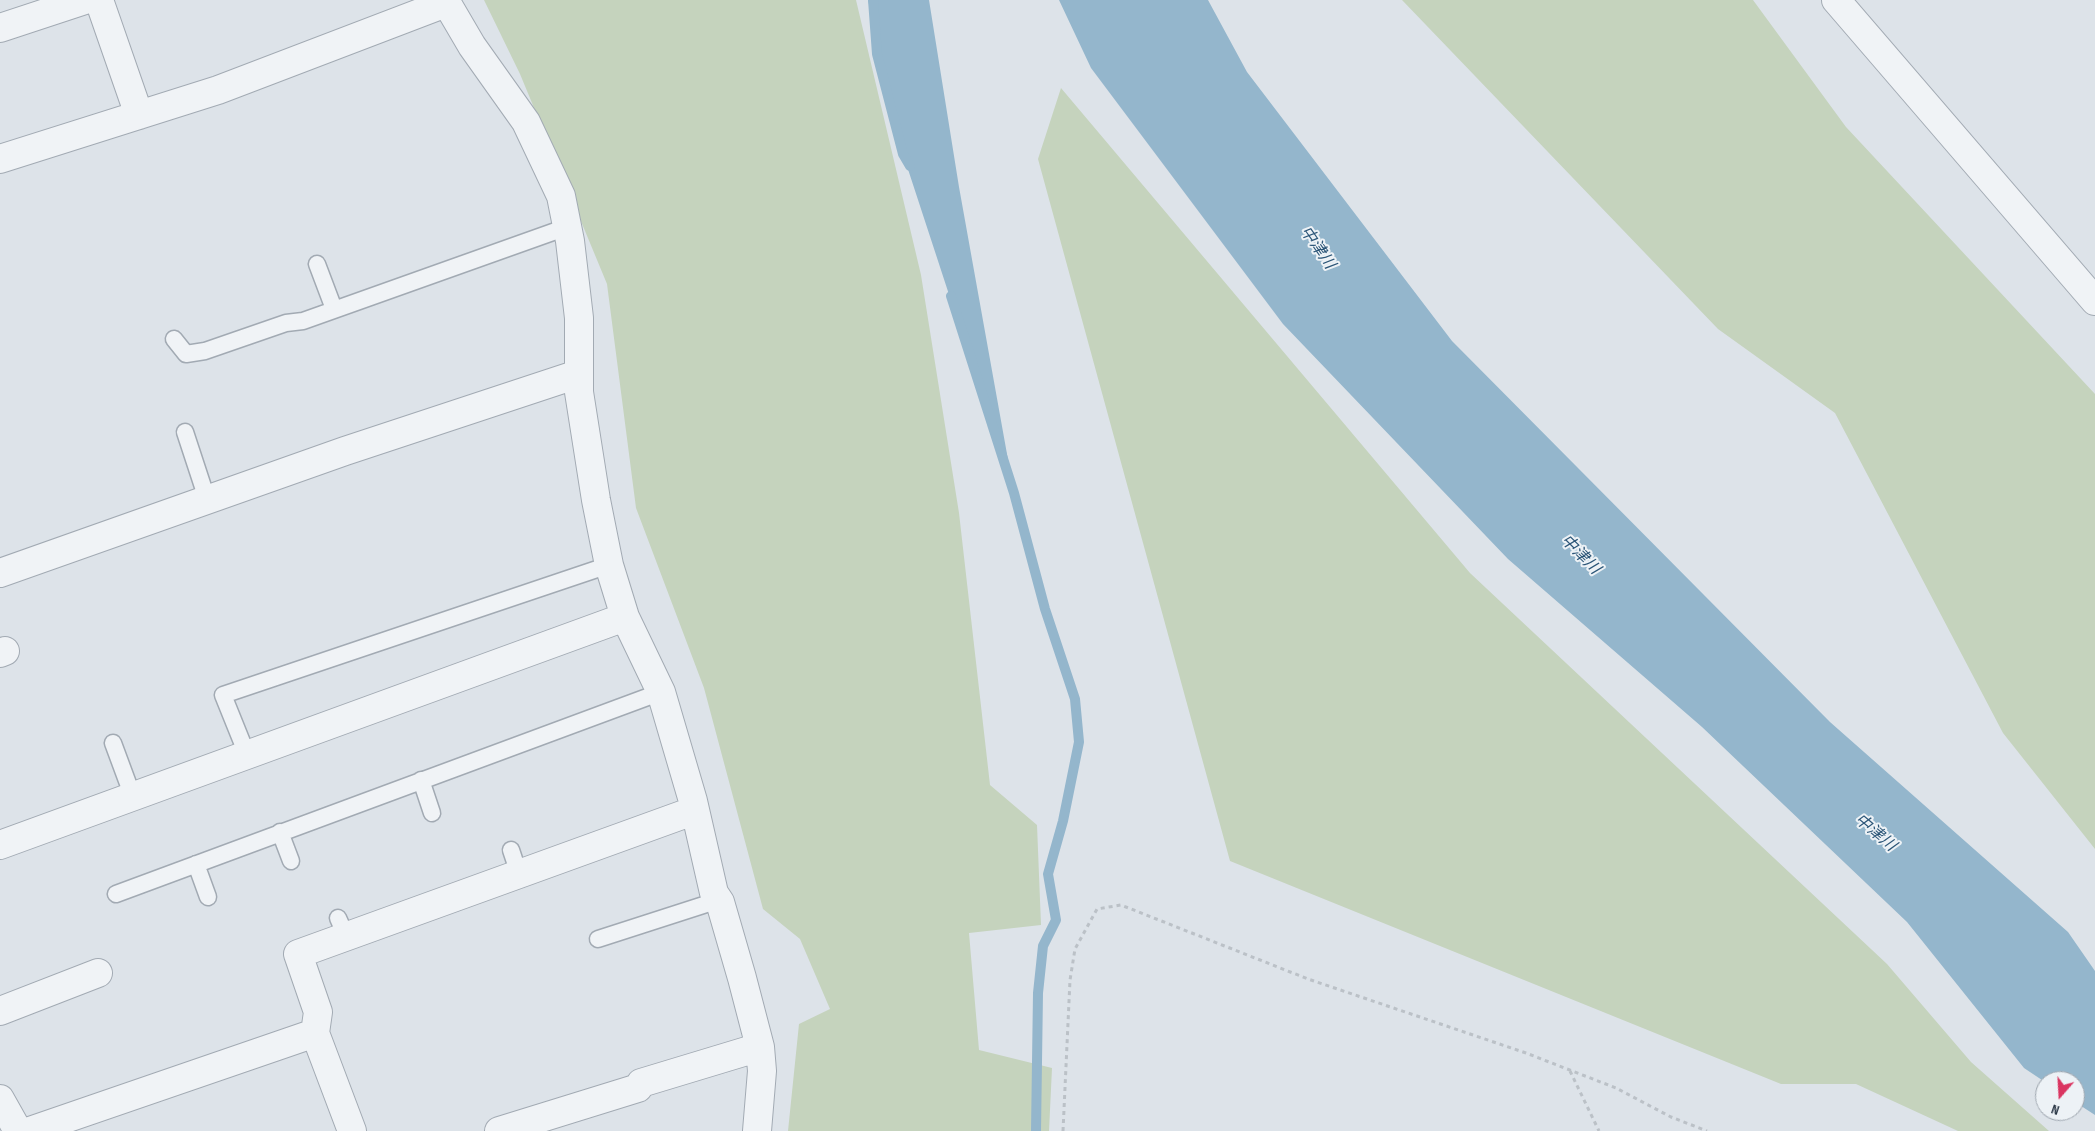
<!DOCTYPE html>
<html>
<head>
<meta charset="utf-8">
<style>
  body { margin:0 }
  #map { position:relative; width:2095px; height:1131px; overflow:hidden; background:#dde3e9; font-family:"Sofia Sans Condensed",sans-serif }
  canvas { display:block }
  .north { position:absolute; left:2035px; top:1071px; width:50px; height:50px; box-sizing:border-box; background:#edf2f6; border:1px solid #9da5ae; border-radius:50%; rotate:199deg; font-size:14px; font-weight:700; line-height:20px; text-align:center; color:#253241 }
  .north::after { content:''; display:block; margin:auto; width:18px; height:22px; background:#da3561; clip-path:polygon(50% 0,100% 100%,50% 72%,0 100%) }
</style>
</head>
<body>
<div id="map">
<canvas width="2095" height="1131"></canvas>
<div class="north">N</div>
</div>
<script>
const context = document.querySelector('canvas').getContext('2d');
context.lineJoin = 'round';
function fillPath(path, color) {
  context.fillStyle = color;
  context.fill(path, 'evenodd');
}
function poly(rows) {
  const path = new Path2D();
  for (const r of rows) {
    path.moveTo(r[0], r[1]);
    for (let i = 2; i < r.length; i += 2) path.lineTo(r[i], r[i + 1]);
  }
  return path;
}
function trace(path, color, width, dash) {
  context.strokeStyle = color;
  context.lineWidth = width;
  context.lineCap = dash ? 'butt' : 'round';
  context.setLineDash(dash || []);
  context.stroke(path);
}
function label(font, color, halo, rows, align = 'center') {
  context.font = font + ' "Sofia Sans Condensed","Noto Sans JP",sans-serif';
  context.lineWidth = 4;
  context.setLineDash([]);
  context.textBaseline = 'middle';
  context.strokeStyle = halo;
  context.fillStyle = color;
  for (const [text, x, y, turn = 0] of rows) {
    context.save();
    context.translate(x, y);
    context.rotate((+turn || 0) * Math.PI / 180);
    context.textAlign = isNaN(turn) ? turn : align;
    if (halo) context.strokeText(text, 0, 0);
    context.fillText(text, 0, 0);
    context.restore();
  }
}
const green = poly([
  [484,0,856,0,921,275,959,513,990,785,1037,825,1041,925,969,933,979,1050,1052,1068,1049,1131,788,1131,799,1024,830,1009,800,939,763,909,704,688,636,508,607,284,520,74],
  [1402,0,1753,0,1846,127,2095,394,2095,849,2003,733,1835,413,1718,329],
  [1061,88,1470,573,1887,964,1971,1062,2049,1131,1958,1131,1856,1084,1781,1084,1230,861,1038,159]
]);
const water = poly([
  [868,0,929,0,959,187,1014,493,903,154],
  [1059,0,1208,0,1247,72,1452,341,1830,722,2068,932,2095,971,2095,1115,2075,1102,2075,1081,2045,1082,2024,1068,1907,922,1702,727,1508,559,1283,324,1091,68]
]);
const stream = poly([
  [873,0,877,54,903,154,910,166],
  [951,296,1014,493,1045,609,1075,699,1079,742,1063,821,1048,874,1056,920,1043,946,1038,993,1036,1131]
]);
const path = poly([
  [1570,1071,1599,1131],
  [1063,1131,1070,980,1075,949,1097,909,1121,905,1308,979,1526,1053,1616,1088,1671,1117,1707,1131]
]);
const service = poly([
  [317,264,334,309],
  [174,339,186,354,205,351,286,323,303,321,567,227],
  [185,432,207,499],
  [113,743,133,797],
  [248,757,223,695,609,565],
  [421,780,432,813],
  [280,832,291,861],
  [511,850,519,874],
  [196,864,208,897],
  [116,894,661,692],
  [338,918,346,936],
  [598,939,719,900]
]);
const minor = poly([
  [99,0,139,115],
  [445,0,472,46,526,122,561,196,570,241,579,318,579,392,596,500,609,565,625,617,661,692,693,801,714,893,720,902,742,978,760,1047,762,1071,757,1131],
  [0,28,85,0],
  [0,159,218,90,446,3],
  [0,573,345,451,578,374],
  [0,653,5,651],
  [0,845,625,617],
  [0,1011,98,973],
  [30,1131,315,1033],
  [352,1131,315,1033,318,1012,298,954,693,811],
  [499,1131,638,1088,641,1083,760,1047]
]);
const tertiary = poly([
  [1836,0,2095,301],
  [0,1099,18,1131]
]);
const waterNames = [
  ["中津川",1317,248,55],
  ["中津川",1580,555,45],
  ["中津川",1875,833,40]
];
fillPath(green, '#c5d3bd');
fillPath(water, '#94b6cc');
trace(stream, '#94b6cc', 10);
trace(service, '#a2aab3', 19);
trace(minor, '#a2aab3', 30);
trace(tertiary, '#a2aab3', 30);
trace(path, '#bbc1c7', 3, [4, 4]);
trace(service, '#f0f3f6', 16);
trace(minor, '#f0f3f6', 28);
trace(tertiary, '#f0f3f6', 28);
label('italic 16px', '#2c5678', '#edf2f6', waterNames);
</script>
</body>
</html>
